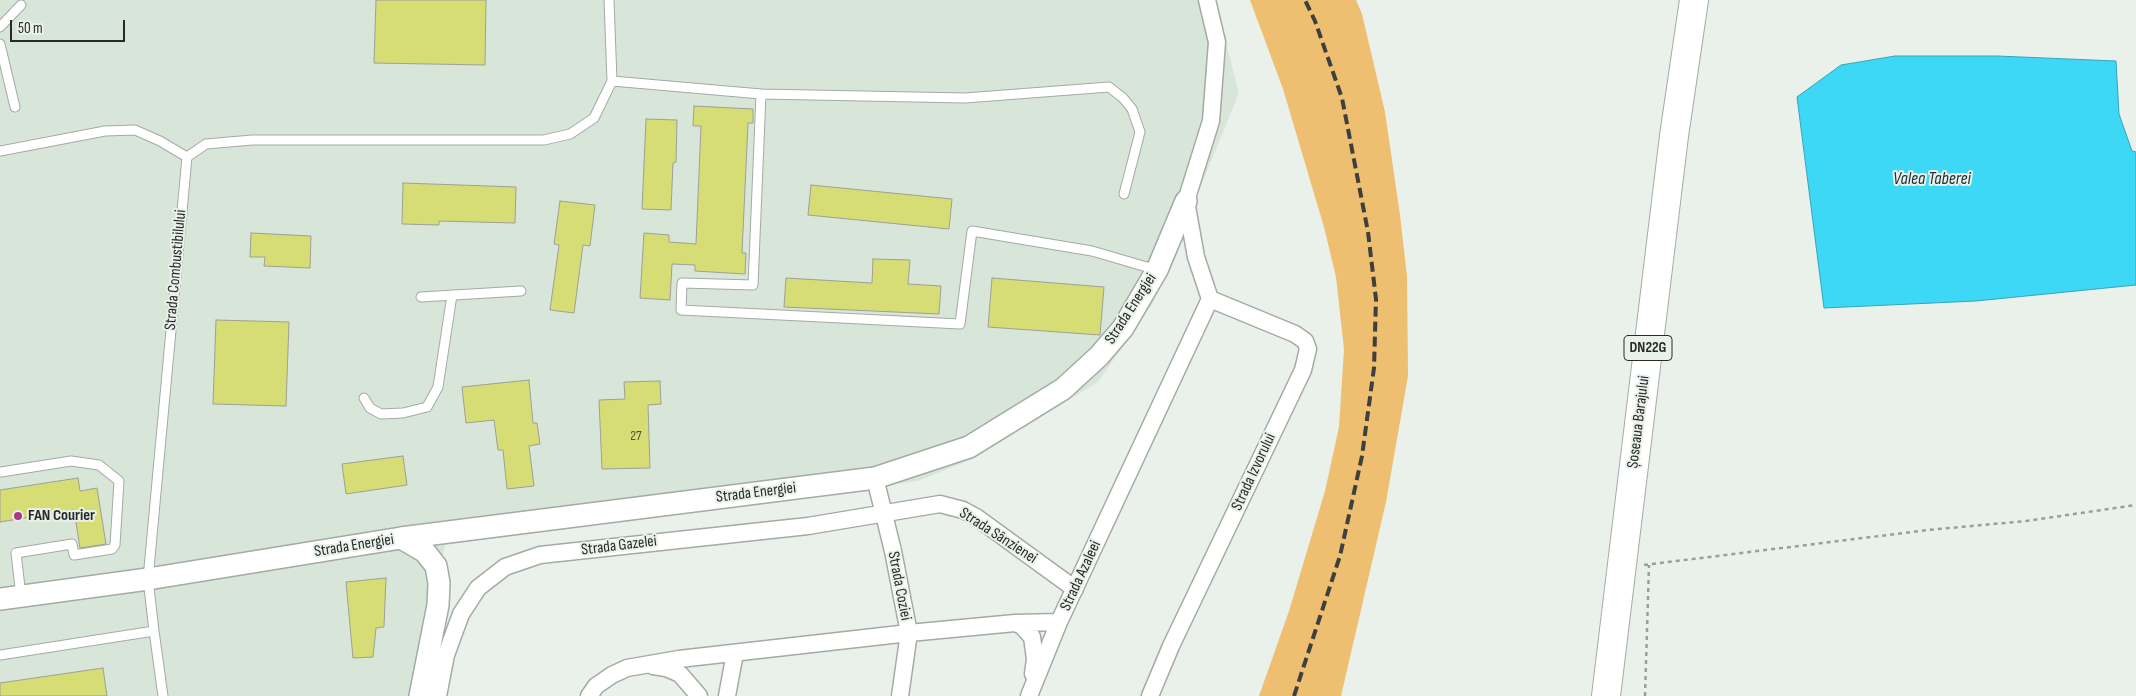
<!DOCTYPE html>
<html>
<head>
<meta charset="utf-8">
<style>
  body { margin:0 }
  #map { position:relative; width:2136px; height:696px; overflow:hidden; background:#e9f1ea; font-family:"Sofia Sans Condensed",sans-serif }
  canvas { display:block }
  .scale { position:absolute; left:10px; top:20px; width:115px; height:22px; box-sizing:border-box; border:2px solid #282a28; border-top:0; padding-left:6px; font-size:15px; line-height:18px; white-space:nowrap; color:#282a28; -webkit-text-stroke:4px #e9f1ea; paint-order:stroke }
</style>
</head>
<body>
<div id="map">
<canvas width="2136" height="696"></canvas>
<div class="scale">50 m</div>
</div>
<script>
const context = document.querySelector('canvas').getContext('2d');
context.lineJoin = 'round';
function fillPath(path, color) {
  context.fillStyle = color;
  context.fill(path, 'evenodd');
}
function poly(rows) {
  const path = new Path2D();
  for (const r of rows) {
    path.moveTo(r[0], r[1]);
    for (let i = 2; i < r.length; i += 2) path.lineTo(r[i], r[i + 1]);
  }
  return path;
}
function trace(path, color, width, dash) {
  context.strokeStyle = color;
  context.lineWidth = width;
  context.lineCap = dash ? 'butt' : 'round';
  context.setLineDash(dash || []);
  context.stroke(path);
}
function label(font, color, halo, rows, align = 'center') {
  context.font = font + ' "Sofia Sans Condensed",sans-serif';
  context.lineWidth = 4;
  context.setLineDash([]);
  context.textBaseline = 'middle';
  context.strokeStyle = halo;
  context.fillStyle = color;
  for (const [text, x, y, turn = 0] of rows) {
    context.save();
    context.translate(x, y);
    context.rotate((+turn || 0) * Math.PI / 180);
    context.textAlign = isNaN(turn) ? turn : align;
    if (halo) context.strokeText(text, 0, 0);
    context.fillText(text, 0, 0);
    context.restore();
  }
}
const built = poly([
  [0,0,1215,0,1239,93,1152,305,1098,382,975,458,918,481,445,545,415,696,0,696]
]);
const green = poly([
  [1250,0,1356,0,1362,14,1385,112,1400,215,1407,276,1408,376,1386,502,1341,696,1259,696,1289,611,1325,491,1339,427,1344,349,1336,277,1324,227,1283,89]
]);
const water = poly([
  [1895,56,1997,56,2116,61,2119,114,2132,151,2136,152,2136,285,1976,301,1824,308,1797,97,1841,65,1895,56]
]);
const building = poly([
  [376,0,486,0,485,65,374,63,376,0],
  [694,106,753,109,753,123,748,123,742,253,746,253,745,274,695,271,695,265,672,264,670,300,640,298,644,233,669,235,669,242,696,244,701,126,693,126,694,106],
  [646,119,677,120,676,162,673,163,671,210,642,209,646,119],
  [403,183,516,187,515,223,439,221,439,225,402,224,403,183],
  [811,185,952,199,949,229,808,215,811,185],
  [560,201,595,205,590,246,583,245,574,313,550,310,559,245,554,244,560,201],
  [251,233,311,236,310,268,264,266,265,257,250,257,251,233],
  [873,259,910,260,908,284,941,286,939,314,784,307,786,278,872,283,873,259],
  [992,278,1104,287,1100,335,988,327,992,278],
  [216,320,289,322,286,406,213,404,216,320],
  [529,380,533,423,537,423,540,444,529,446,534,486,507,489,503,450,498,450,494,420,466,423,462,387,529,380],
  [660,381,661,404,648,405,650,468,602,469,599,400,625,399,624,382,660,381],
  [403,456,407,485,346,494,342,464,403,456],
  [78,478,80,491,97,488,106,544,80,548,74,510,0,522,0,490,78,478],
  [386,578,384,627,376,628,373,657,353,658,346,582,386,578],
  [103,668,107,696,0,696,0,683,103,668]
]);
const path = poly([
  [1644,565,1928,530,2026,521,2136,505],
  [1645,696,1649,565]
]);
const service = poly([
  [609,0,612,81],
  [0,27,21,5],
  [0,44,15,107],
  [761,94,965,98,1109,87,1123,98,1132,109,1140,132,1124,194],
  [0,151,105,131,135,130,160,141,187,157],
  [187,157,206,144,252,140,544,140,570,134,594,118,612,81,761,94,753,285,682,283,681,310,960,324,972,231,1092,251,1157,270],
  [421,297,521,291],
  [364,398,370,408,381,414,403,413,427,407,438,387,452,295],
  [1,472,71,461,99,465,119,481,115,545,112,549,74,555,72,544,16,553,21,596],
  [154,631,163,696],
  [0,655,154,631,148,579,187,157]
]);
const minor = poly([
  [875,478,893,551,909,633,900,696],
  [1015,623,1022,626,1032,637,1035,659,1033,674],
  [653,666,666,668,680,674,699,696],
  [438,696,446,655,461,614,478,588,505,567,540,555,808,526,940,504,963,510,976,517,1075,589],
  [589,696,596,686,612,675,627,668,679,659,909,633,1015,623,1059,622],
  [727,696,735,653],
  [1029,696,1059,622,1210,299,1196,257,1186,201,1211,121,1217,42,1207,0],
  [1150,696,1171,646,1303,370,1308,349,1305,341,1295,334,1210,299]
]);
const tertiary = poly([
  [401,538,425,552,436,566,439,583,438,605,420,696],
  [0,599,148,579,401,538,875,478,969,447,1063,389,1099,356,1123,328,1157,270,1186,201]
]);
const trunk = poly([
  [1606,696,1674,136,1694,0]
]);
const rail = poly([
  [1294,696,1340,556,1362,456,1374,368,1376,299,1368,232,1342,98,1315,21,1305,0]
]);
const markers = [
  [18,516,5,"#ac3790"]
];
const numberNames = [
  ["27",636,436]
];
const shields = [
  [1648,348,48]
];
const shieldNames = [
  ["DN22G",1648,348]
];
const streetNames = [
  ["Strada Combustibilului",176,270,-85],
  ["Strada Energiei",1131,309,-57],
  ["Șoseaua Barajului",1639,422,-83],
  ["Strada Izvorului",1254,472,-65],
  ["Strada Energiei",756,493,-7],
  ["Strada Sânzienei",998,536,33],
  ["Strada Energiei",354,546,-9],
  ["Strada Gazelei",619,546,-7],
  ["Strada Azaleei",1081,576,-65],
  ["Strada Coziei",899,586,79]
];
const poiNames = [
  ["FAN Courier",28,516]
];
const waterNames = [
  ["Valea Taberei",1932,179]
];
fillPath(built, '#d8e6d9');
fillPath(green, '#eebf70');
fillPath(water, '#3dd8f5');
trace(water, '#37a4b8', 1);
fillPath(building, '#d5dd74');
trace(building, '#9fa097', 1);
trace(service, '#a4aaa4', 11);
trace(minor, '#a4aaa4', 19);
trace(tertiary, '#a4aaa4', 24);
trace(trunk, '#a4aaa4', 30);
trace(path, '#999e9a', 2.5, [4, 4]);
trace(service, '#fff', 9);
trace(minor, '#fff', 16);
trace(tertiary, '#fff', 21);
trace(trunk, '#fff', 28);
trace(rail, '#3d403d', 4, [10, 5]);
for (const [x, y, r, color] of markers) {
  const dot = new Path2D();
  dot.arc(x, y, r, 0, 2 * Math.PI);
  context.fillStyle = color;
  context.fill(dot);
  trace(dot, '#e9f1ea', 2);
}
label('14px', '#53573b', null, numberNames);
for (const [x, y, w] of shields) {
  const box = new Path2D();
  box.roundRect(x - w / 2, y - 12.5, w, 25, 4);
  context.fillStyle = '#e9f1ea';
  context.fill(box);
  trace(box, '#282a28', 1);
}
label('bold 15px', '#282a28', null, shieldNames);
label('16px', '#282a28', '#e9f1ea', streetNames);
label('bold 16px', '#282a28', '#e9f1ea', poiNames, 'left');
label('italic 18px', '#173035', '#e9f1ea', waterNames);
</script>
</body>
</html>
